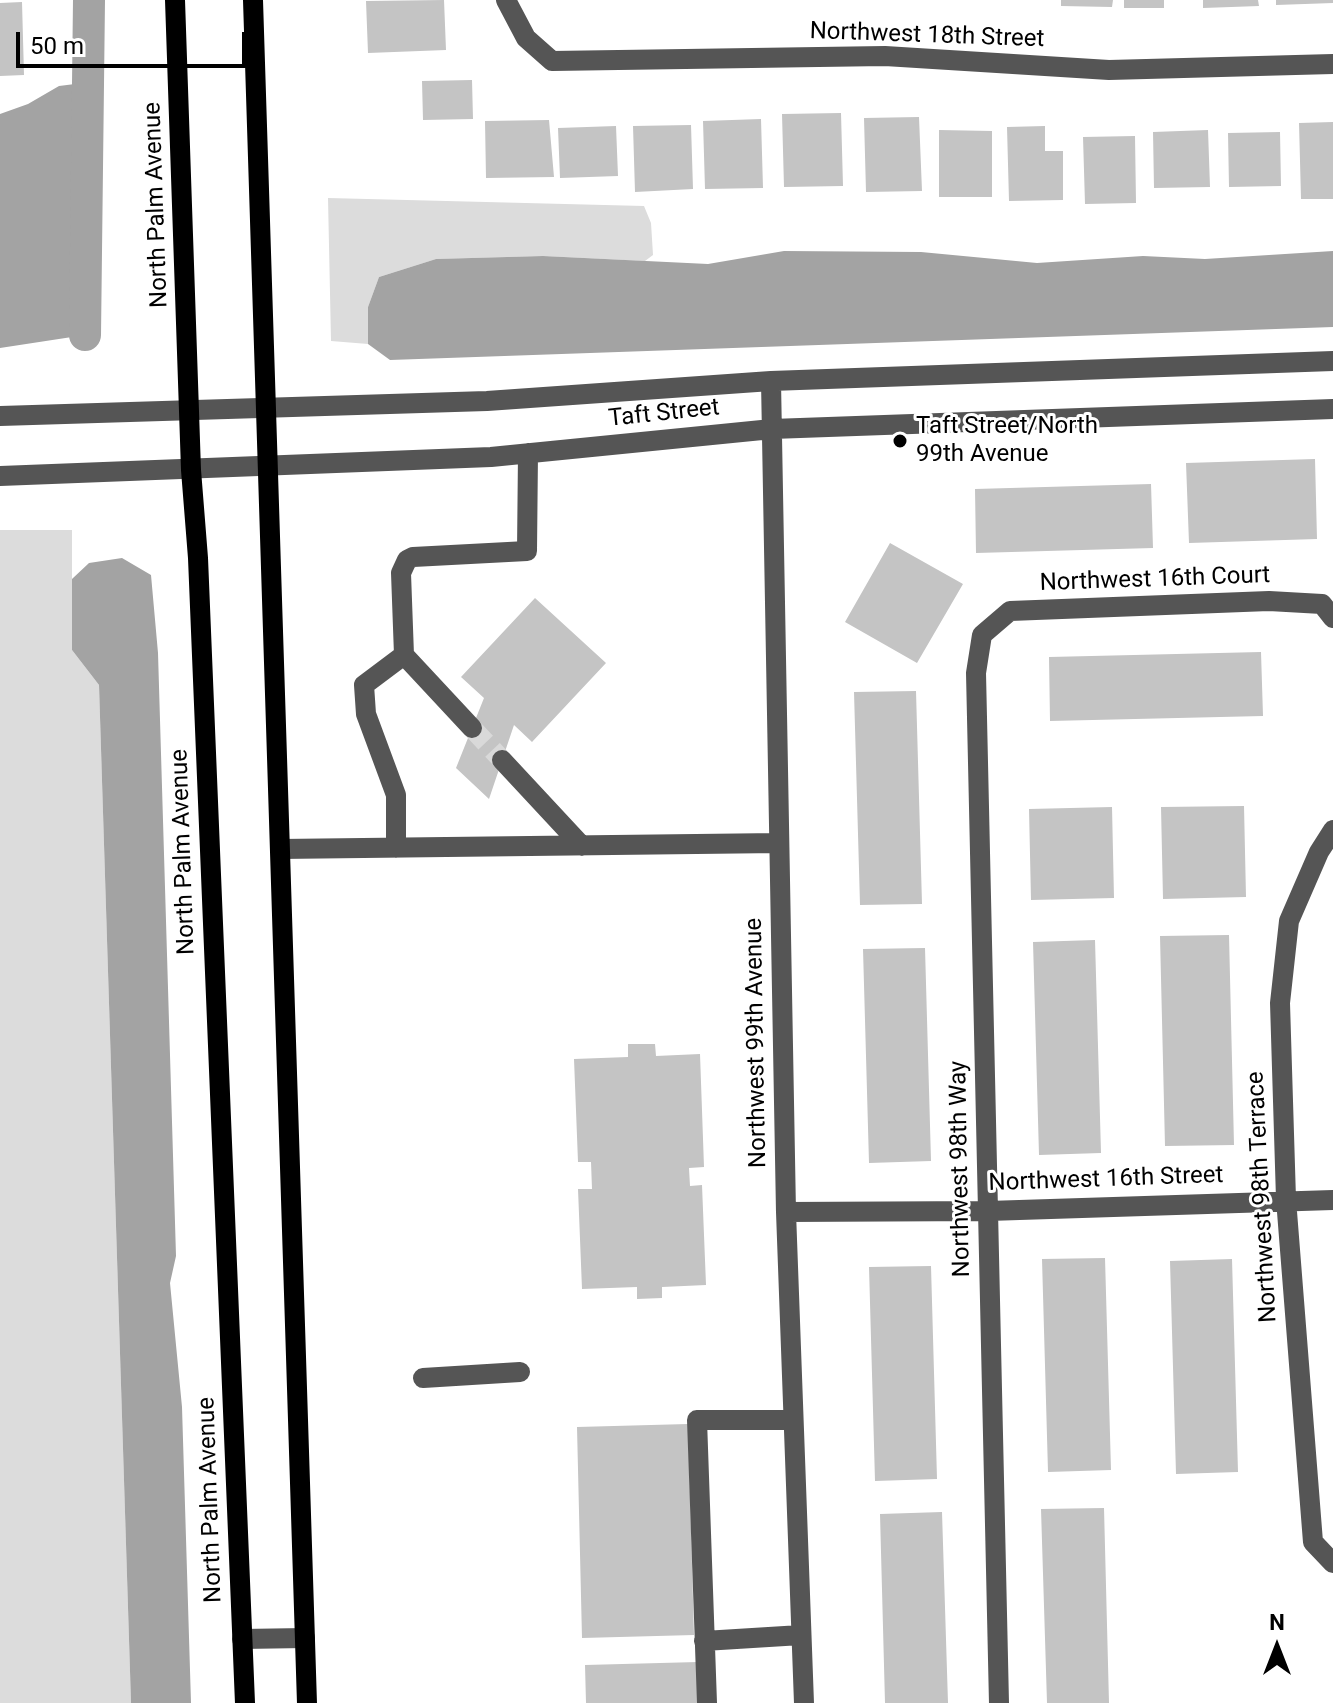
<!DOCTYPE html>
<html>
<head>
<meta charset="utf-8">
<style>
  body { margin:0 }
  #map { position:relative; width:1333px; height:1703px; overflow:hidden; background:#fff; font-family:Roboto,sans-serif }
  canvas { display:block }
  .north { position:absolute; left:1237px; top:1607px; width:80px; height:80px; -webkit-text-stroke:6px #fff; paint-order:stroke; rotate:0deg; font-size:22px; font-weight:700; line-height:32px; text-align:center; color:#000 }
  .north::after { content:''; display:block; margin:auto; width:28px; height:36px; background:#000; clip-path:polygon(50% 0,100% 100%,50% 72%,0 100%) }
  .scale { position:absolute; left:16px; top:32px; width:230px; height:36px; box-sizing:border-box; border:4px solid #000; border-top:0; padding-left:10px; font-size:24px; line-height:28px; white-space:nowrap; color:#000; -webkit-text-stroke:6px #fff; paint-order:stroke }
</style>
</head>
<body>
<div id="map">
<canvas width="1333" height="1703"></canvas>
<div class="north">N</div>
<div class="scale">50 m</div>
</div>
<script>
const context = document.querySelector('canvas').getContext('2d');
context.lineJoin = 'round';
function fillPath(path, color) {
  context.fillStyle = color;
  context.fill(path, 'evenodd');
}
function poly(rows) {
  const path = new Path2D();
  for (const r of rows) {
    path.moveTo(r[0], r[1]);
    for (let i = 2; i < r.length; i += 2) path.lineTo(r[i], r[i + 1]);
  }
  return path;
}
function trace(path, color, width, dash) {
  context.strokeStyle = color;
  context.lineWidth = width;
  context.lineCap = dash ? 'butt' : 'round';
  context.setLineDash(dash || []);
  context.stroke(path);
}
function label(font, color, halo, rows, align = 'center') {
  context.font = font + ' Roboto,sans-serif';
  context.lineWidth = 6;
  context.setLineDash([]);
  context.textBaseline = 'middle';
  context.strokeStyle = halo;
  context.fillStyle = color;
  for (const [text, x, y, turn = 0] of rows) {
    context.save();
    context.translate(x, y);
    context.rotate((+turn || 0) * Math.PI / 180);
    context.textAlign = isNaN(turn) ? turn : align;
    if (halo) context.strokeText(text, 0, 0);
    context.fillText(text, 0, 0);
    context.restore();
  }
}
const green = poly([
  [328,198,644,206,651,223,653,255,645,261,543,256,436,259,379,277,368,307,368,344,331,341],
  [0,530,72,530,72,650,99,685,131,1703,0,1703]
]);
const water = poly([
  [91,82,85,335,0,348,0,114,28,104,59,86],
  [784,251,921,252,1037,263,1143,256,1205,259,1333,251,1333,327,390,360,368,344,368,307,379,277,436,259,543,256,708,264],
  [122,558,151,575,158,653,176,1256,170,1283,182,1407,191,1703,131,1703,99,685,72,650,72,579,89,563]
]);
const canal = poly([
  [85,335,89,0]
]);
const building = poly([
  [444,0,446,50,368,53,366,1],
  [1061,0,1113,0,1112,7,1061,6],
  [1124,0,1164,0,1164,8,1124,8],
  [1203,0,1258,0,1259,6,1203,8],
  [1276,0,1333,0,1333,3,1276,5],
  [22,2,24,75,0,76,0,3],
  [472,80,473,119,423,120,422,81],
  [841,113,843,186,784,187,782,114],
  [919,117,922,191,866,192,864,118],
  [761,119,763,188,705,189,703,121],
  [549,120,554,177,486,178,485,121],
  [1333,122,1333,199,1301,199,1299,123],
  [691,125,693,189,635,192,633,126],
  [616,126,618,176,560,178,558,128],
  [1045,126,1045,151,1063,151,1063,200,1009,201,1007,127],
  [939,130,992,131,992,197,939,197],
  [1208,130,1210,187,1154,188,1153,132],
  [1280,132,1281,186,1229,187,1228,133],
  [1135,136,1136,203,1085,204,1083,137],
  [1315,459,1317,539,1189,543,1186,463],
  [1151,484,1153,548,976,553,975,489],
  [890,543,963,584,917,663,845,622],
  [535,598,606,663,532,742,514,725,489,799,456,768,484,698,461,677],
  [1261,652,1263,716,1050,721,1049,657],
  [916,691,922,904,860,905,854,692],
  [1244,806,1246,897,1163,899,1161,807],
  [1112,807,1114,898,1031,900,1029,809],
  [1229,935,1234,1145,1165,1146,1160,936],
  [1095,940,1101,1153,1039,1155,1033,942],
  [925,948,931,1161,869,1163,863,949],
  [628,1044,655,1044,656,1056,700,1054,704,1167,689,1168,690,1186,702,1185,706,1285,662,1287,662,1298,637,1299,637,1287,582,1289,578,1189,592,1189,591,1162,578,1162,574,1059,628,1057],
  [1105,1258,1111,1470,1048,1472,1042,1259],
  [1232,1259,1238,1472,1176,1474,1170,1261],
  [931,1266,937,1479,875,1481,869,1267],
  [688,1424,694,1635,582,1638,577,1427],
  [1104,1508,1109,1703,1047,1703,1041,1509],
  [942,1512,948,1703,885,1703,880,1514],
  [698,1662,699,1703,586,1703,585,1665]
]);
const minorTunnel = poly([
  [472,728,502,760]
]);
const minor = poly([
  [506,0,526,38,552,61,885,56,1109,70,1333,64],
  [771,381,786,1212,804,1703],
  [0,416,487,401,771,381,1333,361],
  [0,476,491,457,772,429,1333,409],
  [472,728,404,655,401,573,407,560,413,557,527,551,528,453],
  [502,760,582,846],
  [1333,830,1319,852,1289,921,1280,1003,1286,1199,1313,1542,1333,1563],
  [396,848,396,795,366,714,364,685,404,655],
  [280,849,779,843],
  [786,1212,988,1211,1333,1200],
  [423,1378,520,1372],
  [242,1639,305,1638],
  [704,1641,801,1635],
  [707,1703,697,1420,793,1420],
  [999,1703,976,673,982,635,1010,611,1269,601,1322,604,1333,618]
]);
const major = poly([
  [175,0,191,470,198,558,245,1703],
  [253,0,307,1703]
]);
const markers = [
  [900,441,8,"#000"]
];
const streetNames = [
  ["Northwest 18th Street",927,36,2],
  ["North Palm Avenue",157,205,-92],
  ["Taft Street",664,414,-6],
  ["Northwest 16th Court",1155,580,-2],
  ["North Palm Avenue",184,852,-92],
  ["Northwest 99th Avenue",757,1043,-91],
  ["Northwest 98th Way",961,1169,-91],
  ["Northwest 16th Street",1106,1180,-2],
  ["Northwest 98th Terrace",1263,1197,-93],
  ["North Palm Avenue",211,1500,-92]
];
const poiNames = [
  ["Taft Street/North",916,427],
  ["99th Avenue",916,455]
];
fillPath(green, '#dcdcdc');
fillPath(water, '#a3a3a3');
trace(canal, '#a3a3a3', 32);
fillPath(building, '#c4c4c4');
trace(minorTunnel, '#d9d9d9', 20, [20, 10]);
trace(minor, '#555', 20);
trace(major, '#000', 20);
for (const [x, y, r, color] of markers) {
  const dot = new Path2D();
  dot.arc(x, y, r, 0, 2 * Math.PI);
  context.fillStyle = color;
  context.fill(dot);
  trace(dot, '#fff', 3);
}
label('24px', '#000', '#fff', streetNames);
label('24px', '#000', '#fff', poiNames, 'left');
</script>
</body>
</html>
